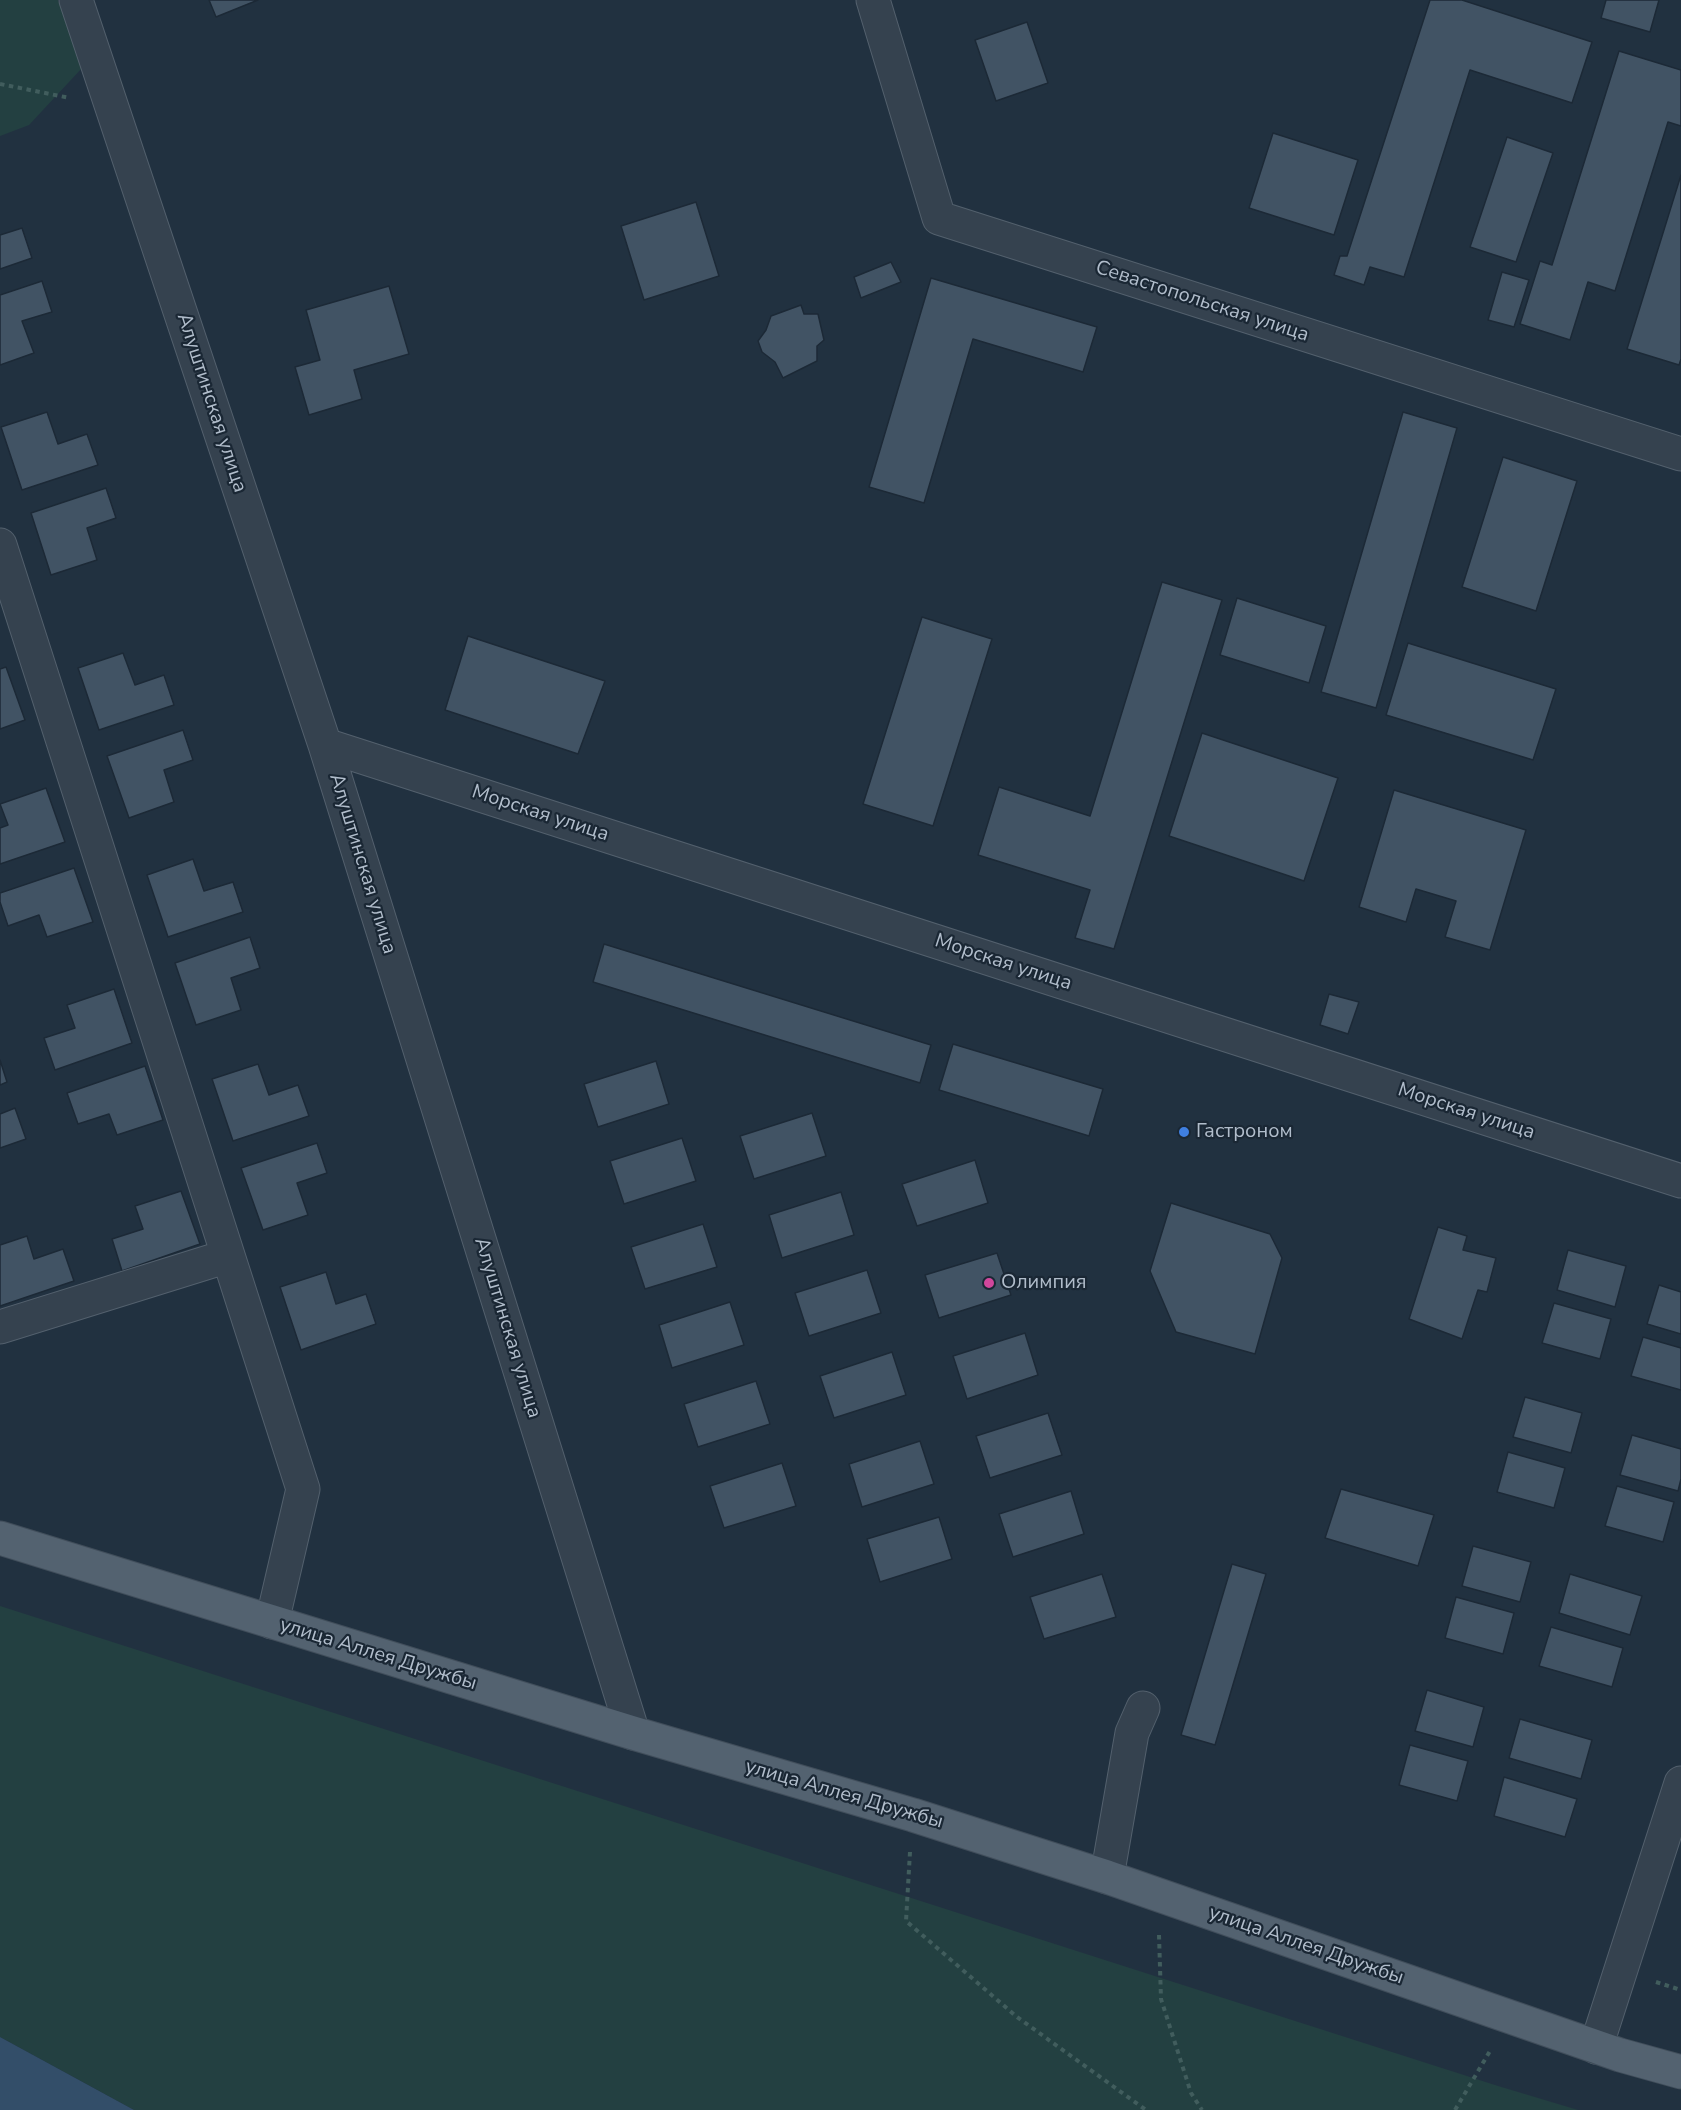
<!DOCTYPE html>
<html>
<head>
<meta charset="utf-8">
<style>
  body { margin:0 }
  canvas { display:block; background:#213140 }
</style>
</head>
<body>
<canvas width="1681" height="2110"></canvas>
<script>
const context = document.querySelector('canvas').getContext('2d');
context.lineJoin = 'round';
function fillPath(path, color) {
  context.fillStyle = color;
  context.fill(path, 'evenodd');
}
function poly(rows) {
  const path = new Path2D();
  for (const r of rows) {
    path.moveTo(r[0], r[1]);
    for (let i = 2; i < r.length; i += 2) path.lineTo(r[i], r[i + 1]);
  }
  return path;
}
function trace(path, color, width, dash) {
  context.strokeStyle = color;
  context.lineWidth = width;
  context.lineCap = dash ? 'butt' : 'round';
  context.setLineDash(dash || []);
  context.stroke(path);
}
function label(font, color, halo, rows, align = 'center') {
  context.font = font + ' "Nunito Sans",sans-serif';
  context.lineWidth = 4.5;
  context.setLineDash([]);
  context.textBaseline = 'middle';
  context.strokeStyle = halo;
  context.fillStyle = color;
  for (const [text, x, y, turn = 0] of rows) {
    context.save();
    context.translate(x, y);
    context.rotate((+turn || 0) * Math.PI / 180);
    context.textAlign = isNaN(turn) ? turn : align;
    if (halo) context.strokeText(text, 0, 0);
    context.fillText(text, 0, 0);
    context.restore();
  }
}
const green = poly([
  [0,0,58,0,82,68,29,125,0,136],
  [0,1606,1498,2086,1578,2110,134,2110,0,2037]
]);
const water = poly([
  [0,2037,134,2110,0,2110]
]);
const building = poly([
  [209,0,258,0,216,17,209,0],
  [1430,0,1462,0,1592,42,1572,103,1470,70,1404,277,1370,267,1364,285,1334,275,1340,256,1347,256,1430,0],
  [1606,0,1659,0,1650,32,1601,18,1606,0],
  [1027,22,1048,83,996,101,975,40,1027,22],
  [1619,51,1681,70,1681,126,1668,122,1615,291,1588,282,1570,340,1520,324,1540,261,1552,265,1619,51],
  [1273,133,1358,160,1334,235,1249,208,1273,133],
  [1507,137,1553,153,1516,262,1470,247,1507,137],
  [1681,175,1681,359,1679,365,1627,349,1681,175],
  [696,202,719,276,644,300,621,226,696,202],
  [22,228,32,258,0,269,0,235,22,228],
  [891,262,901,282,861,298,854,277,891,262],
  [1502,272,1529,280,1514,327,1488,320,1502,272],
  [931,278,1097,327,1083,372,973,339,924,503,869,487,931,278],
  [42,281,52,312,22,321,34,353,0,365,0,295,42,281],
  [389,286,409,354,354,370,362,399,309,415,295,367,320,360,306,310,389,286],
  [801,305,804,314,818,314,824,340,817,346,817,361,783,378,775,362,762,352,758,341,766,330,771,316,801,305],
  [47,412,58,444,87,434,98,465,22,490,1,427,47,412],
  [1403,412,1457,428,1376,708,1321,692,1403,412],
  [1503,457,1577,481,1536,611,1462,587,1503,457],
  [106,488,116,518,87,528,97,560,51,575,31,513,106,488],
  [1162,582,1222,600,1114,949,1075,938,1090,890,978,855,999,787,1090,816,1162,582],
  [1237,598,1326,626,1309,683,1220,655,1237,598],
  [922,617,992,639,933,826,863,804,922,617],
  [468,636,605,681,578,754,445,710,468,636],
  [1408,643,1556,689,1533,760,1386,715,1408,643],
  [123,653,135,685,164,675,174,705,99,730,78,668,123,653],
  [6,667,25,720,0,729,0,669,6,667],
  [183,730,193,760,164,770,174,802,129,818,107,756,183,730],
  [1202,733,1338,778,1304,881,1169,836,1202,733],
  [46,788,65,842,0,864,0,828,8,825,0,804,46,788],
  [1394,790,1526,830,1490,950,1445,937,1456,901,1416,889,1406,922,1359,907,1394,790],
  [193,859,204,891,233,882,243,912,168,937,147,875,193,859],
  [74,868,93,922,47,937,39,915,8,926,0,902,0,893,74,868],
  [250,937,260,968,231,978,241,1010,196,1025,175,963,250,937],
  [604,944,931,1045,920,1083,593,982,604,944],
  [114,989,132,1043,55,1070,44,1038,75,1028,67,1005,114,989],
  [1329,994,1359,1002,1348,1034,1320,1025,1329,994],
  [953,1044,1103,1089,1089,1136,939,1090,953,1044],
  [0,1060,7,1082,0,1085,0,1060],
  [656,1061,669,1104,598,1127,584,1084,656,1061],
  [258,1064,269,1095,298,1085,309,1116,233,1141,212,1079,258,1064],
  [145,1066,163,1120,117,1135,109,1114,78,1124,67,1093,145,1066],
  [15,1108,26,1139,0,1148,0,1114,15,1108],
  [812,1113,826,1156,754,1179,740,1136,812,1113],
  [682,1138,696,1181,624,1204,610,1161,682,1138],
  [317,1143,327,1173,297,1183,308,1215,263,1230,241,1168,317,1143],
  [975,1160,988,1203,917,1226,902,1184,975,1160],
  [181,1191,200,1244,122,1271,112,1239,143,1229,135,1206,181,1191],
  [841,1192,854,1235,782,1258,769,1215,841,1192],
  [1171,1203,1270,1234,1282,1258,1255,1354,1176,1332,1150,1271,1171,1203],
  [703,1224,717,1267,645,1289,631,1247,703,1224],
  [1438,1227,1467,1236,1463,1250,1496,1258,1487,1292,1478,1290,1462,1339,1409,1319,1438,1227],
  [27,1236,34,1259,63,1249,74,1281,0,1306,0,1245,27,1236],
  [1568,1250,1626,1266,1615,1307,1557,1290,1568,1250],
  [997,1253,1011,1295,939,1318,925,1275,997,1253],
  [867,1270,881,1313,809,1336,795,1293,867,1270],
  [326,1272,336,1304,366,1294,376,1324,301,1350,280,1287,326,1272],
  [1659,1285,1681,1292,1681,1334,1647,1324,1659,1285],
  [730,1302,744,1345,672,1368,659,1325,730,1302],
  [1554,1303,1611,1319,1600,1359,1542,1343,1554,1303],
  [1025,1333,1038,1375,967,1399,953,1356,1025,1333],
  [1643,1337,1681,1348,1681,1390,1631,1376,1643,1337],
  [892,1352,906,1395,834,1418,820,1376,892,1352],
  [756,1381,770,1424,698,1447,684,1404,756,1381],
  [1525,1397,1582,1413,1571,1453,1513,1437,1525,1397],
  [1048,1413,1062,1455,990,1478,976,1436,1048,1413],
  [1632,1435,1681,1449,1681,1479,1678,1491,1620,1475,1632,1435],
  [920,1441,934,1484,862,1507,849,1464,920,1441],
  [1508,1452,1565,1468,1554,1508,1497,1492,1508,1452],
  [782,1463,796,1506,724,1528,710,1486,782,1463],
  [1617,1486,1674,1502,1663,1542,1605,1526,1617,1486],
  [1341,1489,1434,1515,1418,1566,1325,1538,1341,1489],
  [1071,1491,1084,1534,1013,1557,999,1514,1071,1491],
  [939,1517,952,1559,880,1582,867,1539,939,1517],
  [1473,1546,1531,1562,1520,1602,1462,1586,1473,1546],
  [1232,1564,1266,1574,1215,1745,1181,1735,1232,1564],
  [1102,1574,1116,1617,1044,1639,1030,1597,1102,1574],
  [1570,1574,1642,1596,1630,1635,1559,1613,1570,1574],
  [1456,1597,1514,1613,1503,1654,1445,1638,1456,1597],
  [1551,1627,1623,1648,1612,1687,1539,1666,1551,1627],
  [1427,1690,1484,1707,1473,1747,1415,1731,1427,1690],
  [1520,1719,1592,1740,1581,1779,1509,1758,1520,1719],
  [1410,1745,1468,1761,1457,1801,1399,1785,1410,1745],
  [1504,1777,1577,1799,1565,1837,1494,1816,1504,1777]
]);
const path = poly([
  [0,84,70,98],
  [910,1852,906,1921,1017,2017,1146,2110],
  [1159,1935,1161,1999,1191,2093,1202,2110],
  [1656,1982,1681,1990],
  [1455,2110,1490,2051]
]);
const minor = poly([
  [76,0,325,745,633,1733],
  [873,0,939,218,1681,454],
  [0,545,303,1489,272,1622],
  [325,745,1681,1181],
  [0,1327,228,1256],
  [1107,1877,1132,1733,1143,1708],
  [1596,2047,1681,1783]
]);
const major = poly([
  [0,1538,633,1733,913,1815,1107,1877,1620,2055,1681,2072]
]);
const markers = [
  [1184,1132,6,"#3f7fe0"],
  [989,1283,6,"#d1479c"]
];
const streetNames = [
  ["Севастопольская улица",1202,302,18],
  ["Алуштинская улица",211,403,72],
  ["Морская улица",540,814,18],
  ["Алуштинская улица",362,864,73],
  ["Морская улица",1003,963,18],
  ["Морская улица",1466,1112,18],
  ["Алуштинская улица",507,1328,73],
  ["улица Аллея Дружбы",378,1655,17],
  ["улица Аллея Дружбы",844,1795,16],
  ["улица Аллея Дружбы",1306,1946,19]
];
const poiNames = [
  ["Гастроном",1196,1132],
  ["Олимпия",1001,1283]
];
fillPath(green, '#234041');
fillPath(water, '#334e69');
fillPath(building, '#415364');
trace(building, '#1c2936', 1.5);
trace(minor, '#53606d', 35);
trace(major, '#414e5b', 35);
trace(path, '#415d5d', 4, [4.5, 4.5]);
trace(minor, '#35424f', 33);
trace(major, '#536270', 33);
for (const [x, y, r, color] of markers) {
  const dot = new Path2D();
  dot.arc(x, y, r, 0, 2 * Math.PI);
  context.fillStyle = color;
  context.fill(dot);
  trace(dot, '#1a2734', 2);
}
label('20px', '#b1bdcb', '#1a2734', streetNames);
label('20px', '#b1bdcb', '#1a2734', poiNames, 'left');
</script>
</body>
</html>
